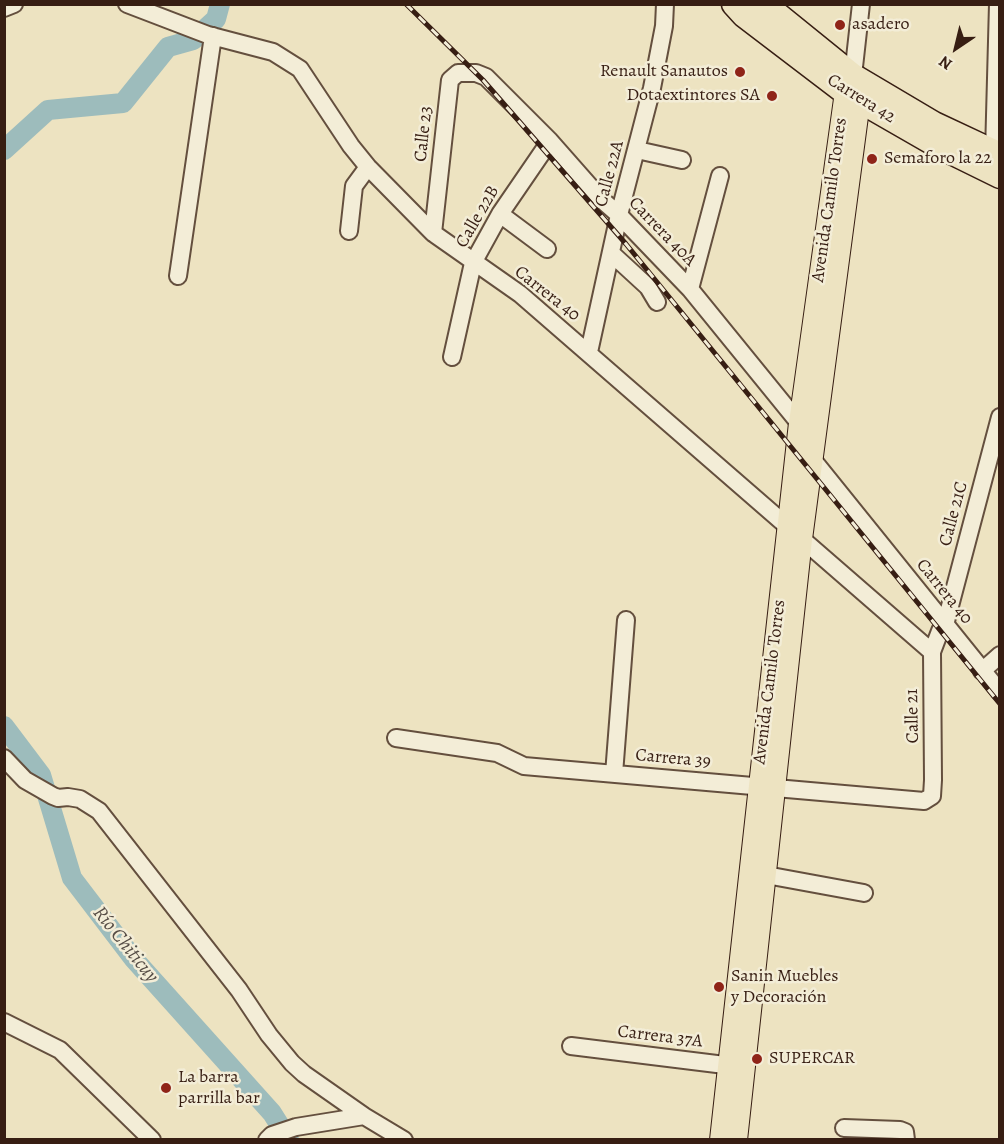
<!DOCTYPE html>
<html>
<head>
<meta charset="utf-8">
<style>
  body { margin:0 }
  #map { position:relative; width:1004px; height:1144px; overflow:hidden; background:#ede3c1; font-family:Alegreya,serif }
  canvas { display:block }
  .frame { position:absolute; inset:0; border:6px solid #371e13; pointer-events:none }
  .north { position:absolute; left:926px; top:18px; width:60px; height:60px; -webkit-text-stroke:4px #f3edd7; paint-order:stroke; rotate:215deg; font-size:16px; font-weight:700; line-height:24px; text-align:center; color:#371e13 }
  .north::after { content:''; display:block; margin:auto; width:21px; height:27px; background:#371e13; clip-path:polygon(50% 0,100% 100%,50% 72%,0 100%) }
</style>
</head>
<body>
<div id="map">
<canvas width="1004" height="1144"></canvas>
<div class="frame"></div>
<div class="north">N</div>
</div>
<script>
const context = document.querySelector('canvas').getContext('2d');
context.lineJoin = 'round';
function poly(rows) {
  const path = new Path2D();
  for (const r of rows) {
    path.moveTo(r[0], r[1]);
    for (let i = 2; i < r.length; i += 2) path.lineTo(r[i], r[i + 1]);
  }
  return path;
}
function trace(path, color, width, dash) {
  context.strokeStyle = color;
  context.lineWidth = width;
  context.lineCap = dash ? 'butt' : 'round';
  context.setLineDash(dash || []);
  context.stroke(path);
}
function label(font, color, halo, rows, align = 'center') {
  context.font = font + ' Alegreya,serif';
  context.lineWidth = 5;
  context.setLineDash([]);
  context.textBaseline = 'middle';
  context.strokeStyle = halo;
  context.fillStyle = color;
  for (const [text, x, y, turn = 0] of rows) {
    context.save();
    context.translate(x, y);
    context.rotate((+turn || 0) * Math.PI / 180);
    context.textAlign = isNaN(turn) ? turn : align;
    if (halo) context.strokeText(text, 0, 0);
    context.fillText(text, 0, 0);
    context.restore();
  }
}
const river = poly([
  [4,150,48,110,123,103,168,47,193,40,216,19,220,4],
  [4,726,41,775,72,878,133,958,272,1113,289,1140]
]);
const minor = poly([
  [127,4,208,35,273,52,300,69,351,146,368,167,433,233,520,294,932,652],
  [4,8,14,4],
  [853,76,861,4],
  [637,150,682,160],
  [994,153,998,4],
  [500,214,547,249],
  [349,231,354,186,368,167],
  [433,233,450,80,458,73,476,73,486,77,550,141,602,200,619,215,690,289,799,423,807,425],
  [611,253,648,287,657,302],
  [178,276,213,36],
  [690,289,720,176],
  [589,352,619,215,652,88,664,26,665,4],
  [452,357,473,263,500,214,550,141],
  [813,460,1000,692],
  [982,671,1000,655],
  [396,738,497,753,524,766,924,801,932,796,933,780,932,652,940,631,945,625,1000,417],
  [4,758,25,780,53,796,58,798,68,797,80,799,99,811,239,990,269,1035,292,1063,304,1074,364,1116,404,1140],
  [614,774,626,620],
  [766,875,864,893],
  [4,1022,60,1050,152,1140],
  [571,1046,741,1067],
  [844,1128,900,1130,905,1132,906,1140],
  [267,1140,272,1135,296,1127,364,1116]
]);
const major = poly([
  [720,1140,799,423,845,92,851,81],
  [737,1140,802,539,860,101,857,87]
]);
const highway = poly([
  [734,4,744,15,845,92,939,146,1000,176],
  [764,4,853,76,934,124,1000,155]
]);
const rail = poly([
  [406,4,483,80,626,244,1000,704]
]);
const markers = [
  [840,25,6,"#8f2418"],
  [740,72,6,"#8f2418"],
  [772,96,6,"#8f2418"],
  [872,159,6,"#8f2418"],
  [719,987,6,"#8f2418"],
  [757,1059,6,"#8f2418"],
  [166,1088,6,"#8f2418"]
];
const poiNames = [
  ["asadero",852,25],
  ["Renault Sanautos",728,72,"right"],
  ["Dotaextintores SA",760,96,"right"],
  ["Semaforo la 22",884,159],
  ["Sanin Muebles",731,977],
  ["y Decoración",731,998],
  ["SUPERCAR",769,1059],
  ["La barra",178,1078],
  ["parrilla bar",178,1099]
];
const streetNames = [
  ["Carrera 42",861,99,32],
  ["Calle 23",424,134,-84],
  ["Calle 22A",610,174,-75],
  ["Avenida Camilo Torres",830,200,-82],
  ["Calle 22B",478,217,-60],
  ["Carrera 40A",662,232,46],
  ["Carrera 40",547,294,38],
  ["Calle 21C",954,514,-75],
  ["Carrera 40",944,592,51],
  ["Avenida Camilo Torres",770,682,-83],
  ["Calle 21",913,716,-91],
  ["Carrera 39",673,759,5],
  ["Carrera 37A",660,1037,7]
];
const waterNames = [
  ["Río Chiticuy",125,945,51]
];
trace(river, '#9dbcbc', 20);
trace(minor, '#644f3e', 20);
trace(major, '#371e13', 22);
trace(highway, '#371e13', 27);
trace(minor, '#f3edd7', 16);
trace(major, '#ede3c1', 20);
trace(highway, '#ede3c1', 24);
trace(rail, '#371e13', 5);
trace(rail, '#f3edd7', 3, [9]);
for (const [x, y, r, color] of markers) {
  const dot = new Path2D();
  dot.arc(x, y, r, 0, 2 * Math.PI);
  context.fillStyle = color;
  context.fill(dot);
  trace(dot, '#f3edd7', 2);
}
label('18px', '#371e13', '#f3edd7', poiNames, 'left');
label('18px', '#371e13', '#f3edd7', streetNames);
label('italic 20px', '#564d46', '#f3edd7', waterNames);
</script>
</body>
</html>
